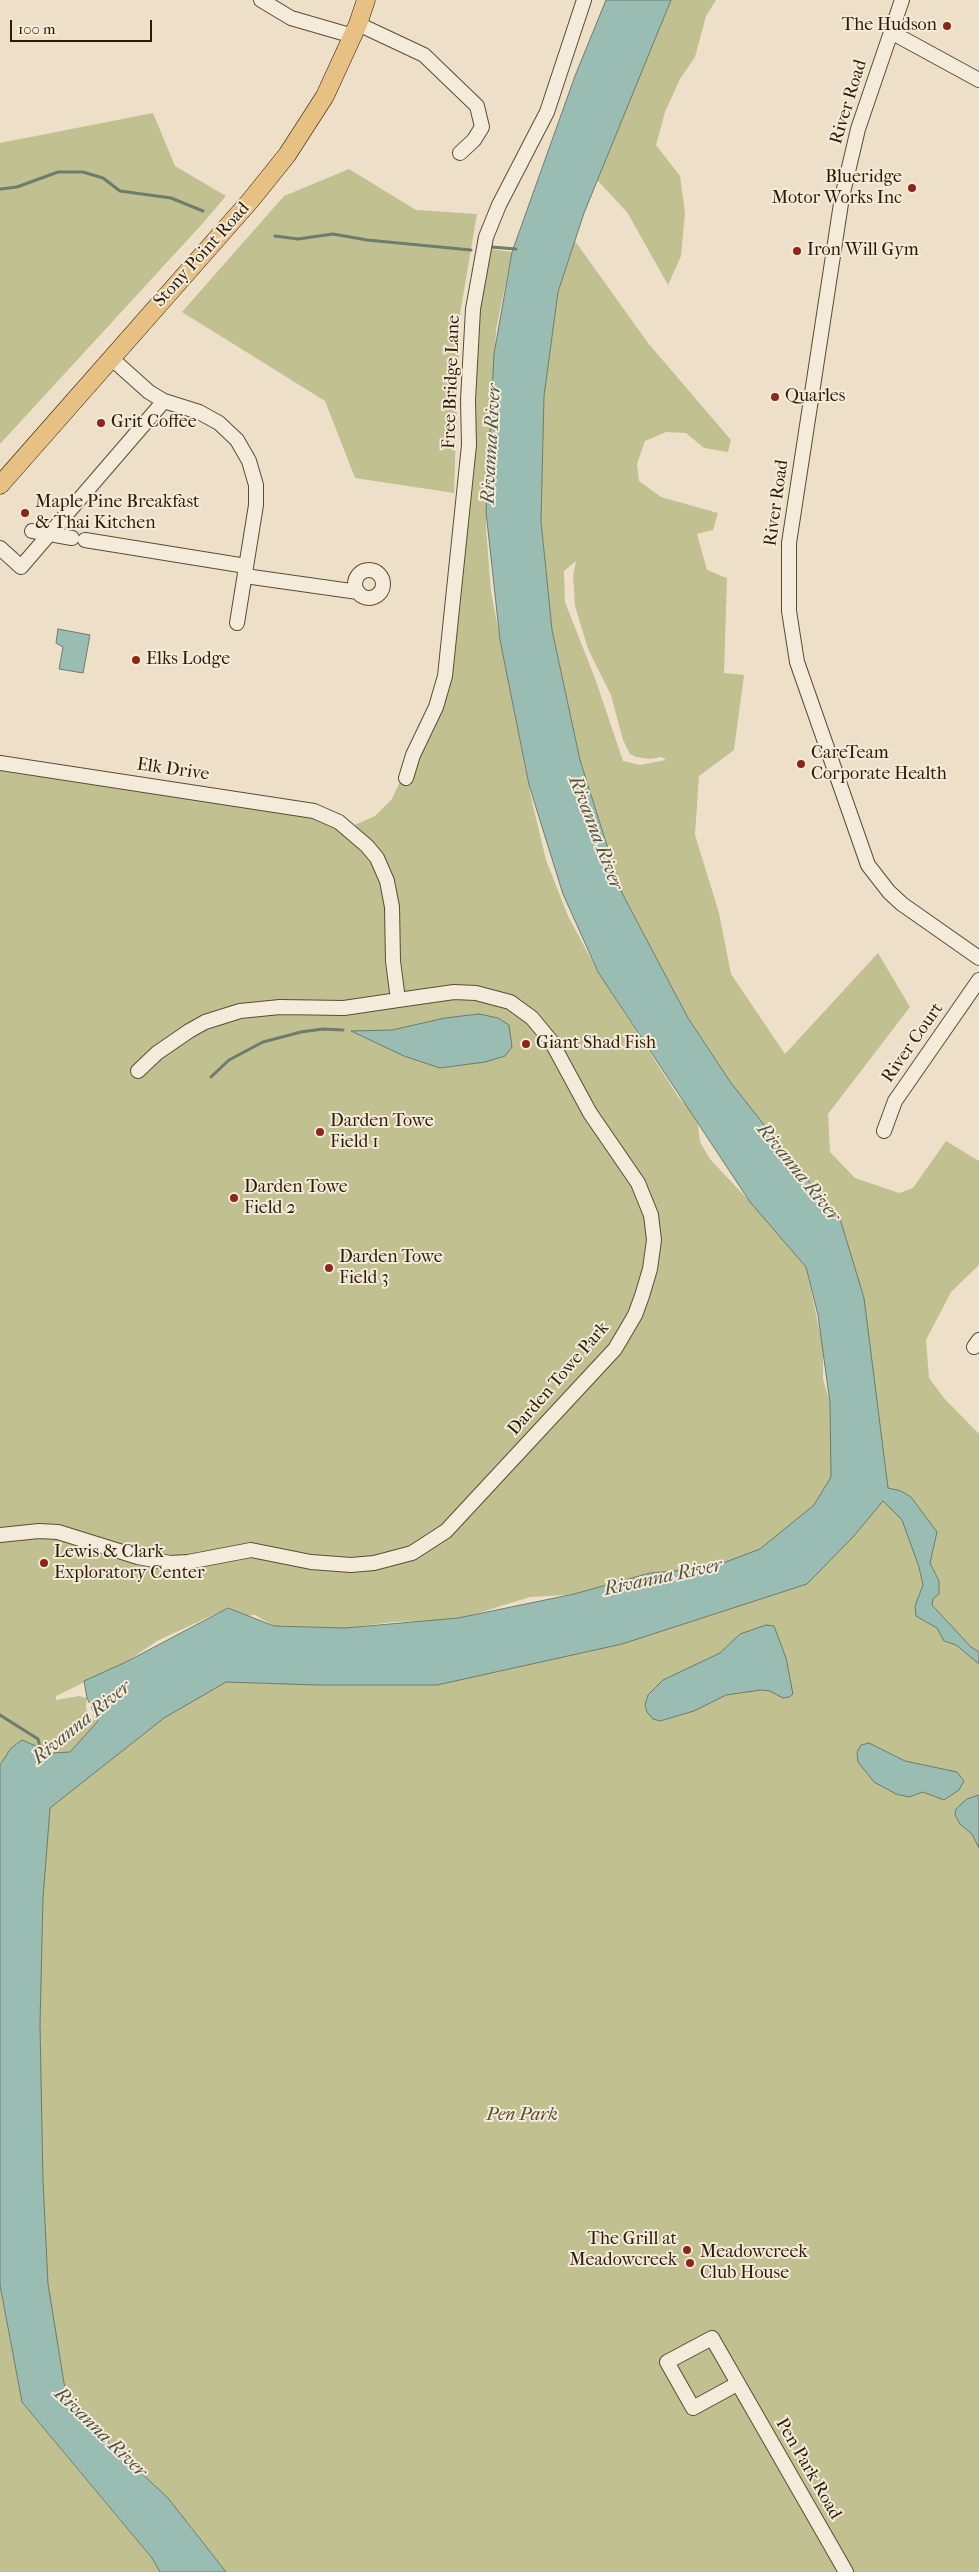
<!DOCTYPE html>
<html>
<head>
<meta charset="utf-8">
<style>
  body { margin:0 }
  #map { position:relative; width:979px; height:2572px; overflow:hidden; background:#eee0c8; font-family:"IM FELL French Canon",serif }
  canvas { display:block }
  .scale { position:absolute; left:10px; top:20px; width:142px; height:22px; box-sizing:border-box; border:2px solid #2c1a02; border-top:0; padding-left:6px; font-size:15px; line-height:18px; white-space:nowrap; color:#2c1a02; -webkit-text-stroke:4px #f4ebdb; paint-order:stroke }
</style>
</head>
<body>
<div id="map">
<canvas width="979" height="2572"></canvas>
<div class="scale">100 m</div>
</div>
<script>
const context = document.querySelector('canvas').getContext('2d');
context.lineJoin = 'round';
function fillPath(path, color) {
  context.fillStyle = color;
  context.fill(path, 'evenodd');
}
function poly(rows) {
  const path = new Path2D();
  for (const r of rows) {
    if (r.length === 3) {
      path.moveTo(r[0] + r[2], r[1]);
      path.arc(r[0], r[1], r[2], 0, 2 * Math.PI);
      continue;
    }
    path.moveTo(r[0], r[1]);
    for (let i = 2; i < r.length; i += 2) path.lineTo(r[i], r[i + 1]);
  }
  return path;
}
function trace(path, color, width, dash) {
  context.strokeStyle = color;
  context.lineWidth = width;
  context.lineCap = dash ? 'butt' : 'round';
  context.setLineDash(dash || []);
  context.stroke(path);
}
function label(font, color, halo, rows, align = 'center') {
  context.font = font + ' "IM FELL French Canon",serif';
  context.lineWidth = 4;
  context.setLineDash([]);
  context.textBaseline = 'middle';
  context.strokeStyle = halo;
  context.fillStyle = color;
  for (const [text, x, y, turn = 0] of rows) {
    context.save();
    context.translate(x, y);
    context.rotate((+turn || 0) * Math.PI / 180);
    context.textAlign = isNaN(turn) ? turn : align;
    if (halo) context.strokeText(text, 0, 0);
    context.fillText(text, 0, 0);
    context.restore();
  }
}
const green = poly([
  [671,0,716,0,706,16,695,57,680,79,665,112,656,145,680,176,685,213,681,256,668,285,627,212,597,180],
  [153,113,175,166,226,196,204,222,0,444,0,143],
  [349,169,416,210,477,214,460,314,454,493,355,478,325,401,182,312,284,196],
  [575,241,648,343,731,440,728,452,704,448,686,433,666,432,645,441,637,464,639,481,661,497,718,513,713,530,697,534,707,570,727,578,724,673,744,675,734,750,699,776,695,835,719,913,731,974,785,1054,878,953,910,1007,828,1114,830,1152,855,1178,899,1193,913,1188,946,1141,979,1161,979,1265,951,1292,926,1340,929,1378,944,1398,979,1434,979,2572,220,2572,190,2525,66,2397,49,2300,37,2189,29,1846,69,1752,52,1753,22,1740,11,1748,0,1767,0,764,308,808,348,828,375,816,392,799,438,696,483,248,512,252,496,330,492,434,488,464,486,528,491,591,499,634,530,793,546,860,568,916,598,972,679,1098,690,1110,698,1125,700,1142,710,1159,754,1206,806,1267,823,1347,823,1379,830,1403,834,1474,814,1505,751,1563,583,1594,530,1597,462,1618,431,1621,393,1622,345,1628,274,1626,255,1615,244,1616,228,1608,157,1641,126,1662,56,1696,56,1700,79,1696,87,1698,86,1708,90,1716,99,1715,185,1672,794,1579,887,1484,880,1434,731,1083,688,1018,622,893,580,760,552,630,541,520,544,396,558,292],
  [576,561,573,576,575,606,588,649,611,695,623,740,630,754,636,757,650,759,661,757,666,760,640,765,623,761,596,681,565,602,564,571],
  [0,2285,22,2402,152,2558,160,2572,0,2572]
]);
const water = poly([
  [606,0,671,0,584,213,558,292,544,396,541,521,552,630,580,760,622,893,688,1018,731,1083,841,1222,864,1298,888,1488,901,1491,911,1497,937,1532,930,1563,939,1581,939,1594,933,1599,932,1605,971,1647,979,1652,979,1664,956,1645,944,1641,937,1628,916,1616,915,1606,923,1585,919,1567,902,1520,883,1501,853,1537,807,1584,622,1644,437,1685,317,1685,226,1682,164,1718,50,1808,43,1898,40,2025,43,2181,48,2284,65,2389,111,2445,168,2498,226,2572,160,2572,152,2558,22,2402,0,2285,0,1765,11,1748,22,1740,52,1753,70,1752,98,1721,87,1698,84,1681,126,1662,228,1608,274,1626,345,1628,458,1618,574,1594,650,1573,710,1568,760,1549,814,1505,831,1477,830,1403,818,1315,806,1267,750,1202,598,972,563,894,529,785,500,640,486,512,494,354,512,252,575,76,606,0],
  [58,629,90,635,83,673,59,669,63,647,56,643,58,629],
  [479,1014,498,1018,509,1025,512,1047,505,1056,485,1062,440,1068,404,1056,351,1031,392,1030,445,1018,479,1014],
  [766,1625,774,1626,786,1658,793,1694,789,1697,783,1698,770,1691,761,1690,726,1695,694,1711,660,1721,653,1719,647,1712,645,1705,648,1695,663,1680,720,1653,740,1634,766,1625],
  [869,1743,905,1761,957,1772,964,1781,959,1790,944,1800,923,1792,909,1797,896,1794,874,1782,858,1762,857,1752,861,1745,869,1743],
  [979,1795,979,1848,972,1834,960,1824,955,1815,956,1809,960,1805,967,1799,979,1795]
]);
const stream = poly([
  [0,189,17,187,58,172,83,172,103,178,120,191,171,198,203,211],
  [275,236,298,239,333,234,367,240,471,250],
  [491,247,516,249],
  [211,1077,229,1060,263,1042,301,1032,323,1029,343,1030],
  [0,1715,38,1739,41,1751]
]);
const minor = poly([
  [261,0,291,18,353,36],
  [902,0,858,129,842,197,789,543,789,611,797,662,868,865,889,892,902,904,979,958],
  [358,24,424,55,477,106,482,127,474,140,460,153],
  [891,32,979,80],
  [111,358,149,392,164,401,199,412,219,423,237,440,249,461,256,485,256,505,237,623],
  [32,531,42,533],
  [55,535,72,538],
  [85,540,246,566],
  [0,548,21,567,164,401],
  [369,584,14],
  [245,576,358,592],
  [0,763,314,811,339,822,367,846,377,858,387,881,392,907,393,961,398,1000,454,992,476,993,510,1002,532,1018,551,1041,590,1113,638,1183,651,1215,654,1240,650,1269,642,1296,635,1315,615,1349,446,1531,412,1553,374,1563,351,1565,311,1562,251,1550,188,1562,170,1563,138,1557,58,1532,39,1531,0,1535],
  [406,778,413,755,436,707,445,676,469,445,468,400,473,309,486,237,499,205,547,112,584,0],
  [138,1071,157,1053,189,1031,205,1022,240,1011,280,1007,344,1008,398,1000],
  [884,1131,895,1101,979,980],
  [974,1347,979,1340],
  [737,2384,693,2408,667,2362,712,2338,846,2572]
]);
const major = poly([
  [0,485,250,201,287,155,325,96,358,24,366,0]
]);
const markers = [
  [947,26,5,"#8f2418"],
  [912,188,5,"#8f2418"],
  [797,251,5,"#8f2418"],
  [775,397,5,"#8f2418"],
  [101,423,5,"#8f2418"],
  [25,513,5,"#8f2418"],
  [136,660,5,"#8f2418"],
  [801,764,5,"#8f2418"],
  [526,1044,5,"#8f2418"],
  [320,1132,5,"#8f2418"],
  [234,1198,5,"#8f2418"],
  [329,1268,5,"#8f2418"],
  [44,1563,5,"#8f2418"],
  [687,2250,5,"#8f2418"],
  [690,2263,5,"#8f2418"]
];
const poiNames = [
  ["The Hudson",937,26,"right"],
  ["Blueridge",902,178,"right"],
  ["Motor Works Inc",902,199,"right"],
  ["Iron Will Gym",807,251],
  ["Quarles",785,397],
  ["Grit Coffee",111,423],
  ["Maple Pine Breakfast",35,503],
  ["& Thai Kitchen",35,524],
  ["Elks Lodge",146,660],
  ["CareTeam",811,754],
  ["Corporate Health",811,775],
  ["Giant Shad Fish",536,1044],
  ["Darden Towe",330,1122],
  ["Field 1",330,1143],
  ["Darden Towe",244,1188],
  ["Field 2",244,1209],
  ["Darden Towe",339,1258],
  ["Field 3",339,1279],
  ["Lewis & Clark",54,1553],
  ["Exploratory Center",54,1574],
  ["The Grill at",677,2240,"right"],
  ["Meadowcreek",677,2261,"right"],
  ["Meadowcreek",700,2253],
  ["Club House",700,2274]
];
const streetNames = [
  ["River Road",849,102,-73],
  ["Stony Point Road",202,255,-48],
  ["Free Bridge Lane",452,382,-88],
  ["River Road",777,503,-82],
  ["Elk Drive",173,770,8],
  ["River Court",913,1043,-55],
  ["Darden Towe Park",559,1379,-49],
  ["Pen Park Road",808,2469,60]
];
const parkNames = [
  ["Pen Park",522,2116]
];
const waterNames = [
  ["Rivanna River",492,444,-87],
  ["Rivanna River",595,833,69],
  ["Rivanna River",798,1173,51],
  ["Rivanna River",663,1578,-12],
  ["Rivanna River",82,1723,-39],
  ["Rivanna River",100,2433,44]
];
fillPath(green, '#c1c090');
fillPath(water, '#99bdb2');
trace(water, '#6d7c6c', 1);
trace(stream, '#6d7c6c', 3);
trace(minor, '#5c4c34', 16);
trace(major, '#2c1a02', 19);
trace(minor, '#f4ebdb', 14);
trace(major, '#e7c084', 18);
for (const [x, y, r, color] of markers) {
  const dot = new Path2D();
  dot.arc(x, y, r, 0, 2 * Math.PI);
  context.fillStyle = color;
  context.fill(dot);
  trace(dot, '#f4ebdb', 2);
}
label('18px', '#2c1a02', '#f4ebdb', poiNames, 'left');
label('18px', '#2c1a02', '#f4ebdb', streetNames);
label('italic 18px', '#594c2d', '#f4ebdb', parkNames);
label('italic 19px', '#525340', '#f4ebdb', waterNames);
</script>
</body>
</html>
